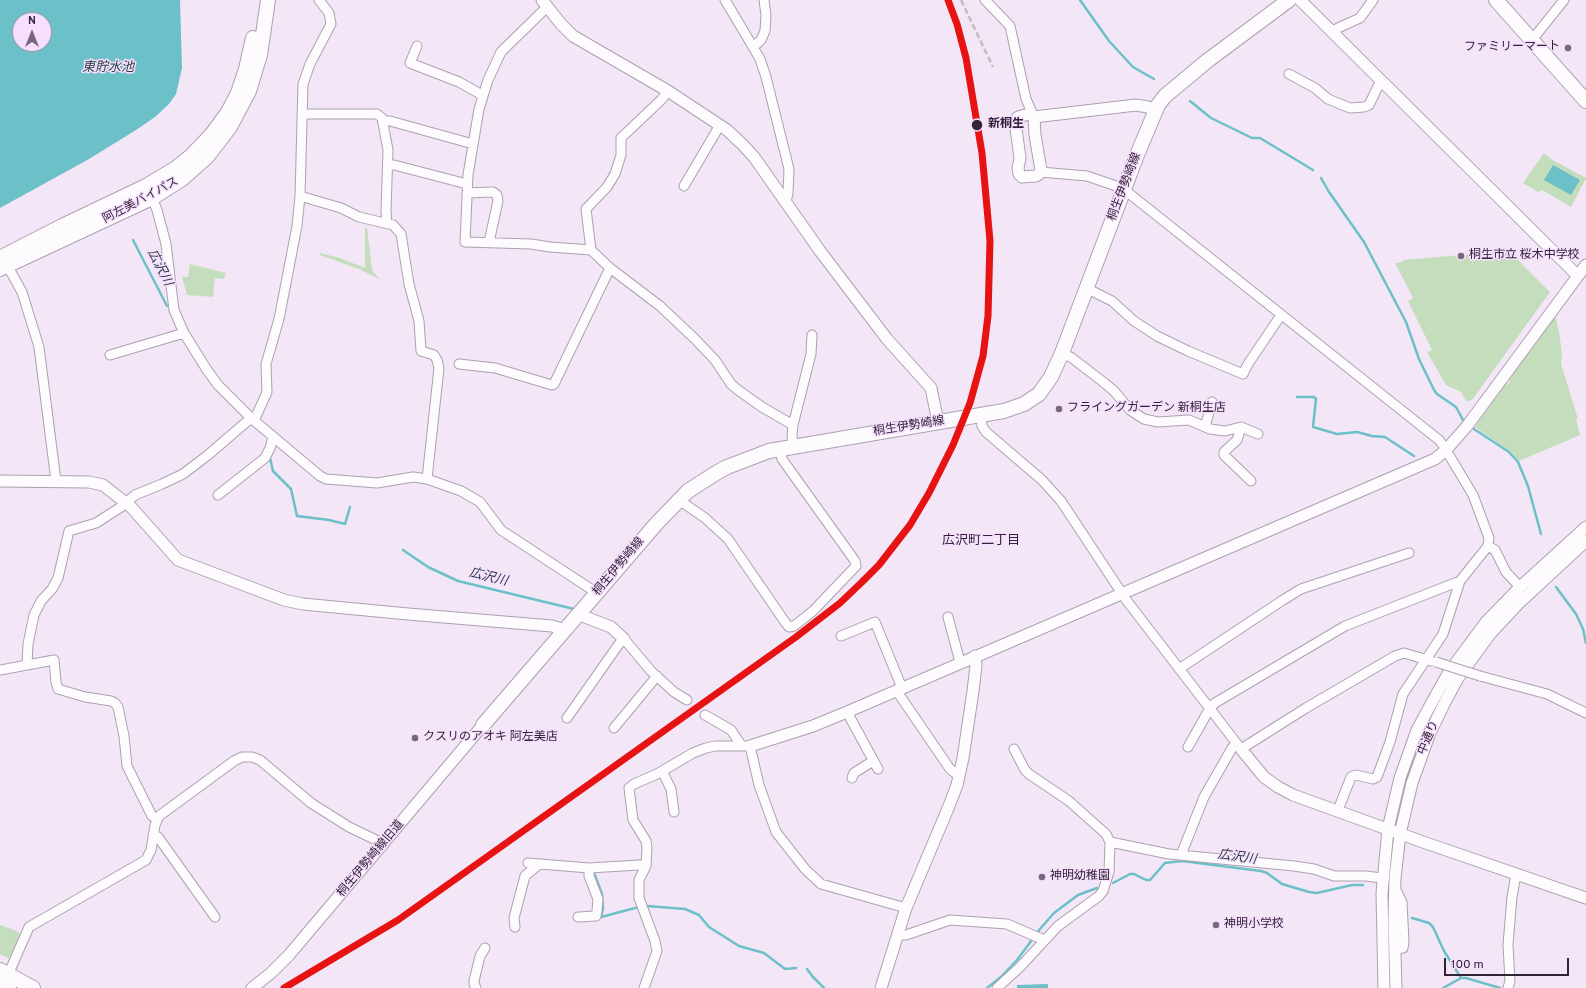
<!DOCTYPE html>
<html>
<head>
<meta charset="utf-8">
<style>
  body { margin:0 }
  #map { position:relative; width:1586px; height:988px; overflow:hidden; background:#f3e6f7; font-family:Overpass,sans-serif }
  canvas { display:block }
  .north { position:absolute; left:12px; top:12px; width:40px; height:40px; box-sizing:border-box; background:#f7dffe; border:1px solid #a894ae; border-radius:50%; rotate:0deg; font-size:11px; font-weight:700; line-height:16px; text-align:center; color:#322336 }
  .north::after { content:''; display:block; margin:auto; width:14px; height:18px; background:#76677a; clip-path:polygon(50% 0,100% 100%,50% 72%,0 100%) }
  .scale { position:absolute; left:1444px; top:958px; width:125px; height:18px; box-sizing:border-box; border:2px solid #322336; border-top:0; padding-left:5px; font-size:12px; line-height:14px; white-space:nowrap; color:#322336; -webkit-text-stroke:3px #f7dffe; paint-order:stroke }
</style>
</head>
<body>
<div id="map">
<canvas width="1586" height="988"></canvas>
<div class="north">N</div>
<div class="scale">100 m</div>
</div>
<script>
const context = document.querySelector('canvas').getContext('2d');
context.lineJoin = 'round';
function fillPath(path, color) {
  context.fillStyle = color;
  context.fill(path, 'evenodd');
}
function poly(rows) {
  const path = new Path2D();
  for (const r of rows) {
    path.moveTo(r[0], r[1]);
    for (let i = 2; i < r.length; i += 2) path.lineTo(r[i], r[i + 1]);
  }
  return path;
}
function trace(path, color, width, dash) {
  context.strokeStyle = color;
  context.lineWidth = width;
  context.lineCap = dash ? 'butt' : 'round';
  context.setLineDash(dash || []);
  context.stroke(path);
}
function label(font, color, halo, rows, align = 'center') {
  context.font = font + ' Overpass,"Noto Sans JP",sans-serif';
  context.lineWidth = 3;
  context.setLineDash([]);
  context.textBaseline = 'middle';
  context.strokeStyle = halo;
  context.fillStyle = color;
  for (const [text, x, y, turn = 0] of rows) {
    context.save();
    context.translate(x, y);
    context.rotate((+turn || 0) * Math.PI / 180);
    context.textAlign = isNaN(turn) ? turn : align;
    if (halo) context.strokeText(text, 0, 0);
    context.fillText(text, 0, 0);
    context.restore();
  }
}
const green = poly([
  [1544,153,1551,159,1586,178,1571,207,1542,190,1538,192,1523,183],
  [367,227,372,270,379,279,359,269,320,255,320,253,340,258,365,268,365,229],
  [1509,251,1550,292,1472,400,1466,401,1461,392,1446,385,1427,352,1432,350,1408,301,1413,298,1395,263,1403,262,1403,260],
  [190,264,226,273,224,279,215,278,213,297,187,295,182,277,188,277],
  [1554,317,1556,318,1560,338,1562,355,1561,364,1578,419,1576,419,1580,435,1519,461,1510,451,1475,427,1505,384,1507,385,1510,381,1509,380],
  [0,925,17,931,20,934,10,959,0,954]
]);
const water = poly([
  [0,0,180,0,182,68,176,94,169,104,155,117,136,130,89,159,0,208],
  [20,20,44,20,44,44,20,44],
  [1553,165,1580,180,1571,195,1544,180],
  [1048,984,1048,988,1017,988,1017,985]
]);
const stream = poly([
  [1080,0,1109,41,1133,67,1154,79],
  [1190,101,1211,118,1252,138,1260,138,1313,170],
  [1321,178,1329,192,1364,242,1406,322,1419,359,1434,390,1437,394,1456,407,1463,420],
  [133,240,167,306],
  [1297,397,1314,397,1316,399,1313,427,1337,434,1357,432,1372,436,1385,437,1414,456],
  [1474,429,1509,452,1518,462,1528,486,1541,534],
  [270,458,273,471,291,489,297,516,329,520,345,524,350,507],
  [403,550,428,567,458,581,574,609],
  [1556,587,1576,614,1583,629,1586,643],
  [594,873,602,894,603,909,601,917,639,907],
  [1113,883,1130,874,1134,874,1146,880,1150,880,1165,863,1182,861,1261,871,1267,873,1282,884,1309,892,1317,893,1352,885,1363,885],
  [647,906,685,909,699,915,709,927,739,946,764,953,785,969,796,968],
  [1412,918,1429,923,1433,927,1444,951,1461,978],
  [807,969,813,977,824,988],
  [987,988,1001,977,1017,960,1040,929,1054,913,1078,895,1097,888],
  [1443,988,1461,978,1466,978,1500,988]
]);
const minor = poly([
  [725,0,753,47,760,59,766,77,789,169,788,193,786,202],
  [985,0,1010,26,1026,99,1034,117],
  [547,7,501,52,488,80,479,109,468,175,465,242,531,244,550,247,591,250,610,268,660,306,694,338,715,360,731,384,738,390,762,407,793,425],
  [1332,32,1338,28,1360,18,1373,0],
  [1532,40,1564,0],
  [417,46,410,63,459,82,482,95],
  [753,47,761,40,765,31,766,15,764,0],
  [1289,74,1315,88,1328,99,1350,108,1364,107,1369,105,1381,80],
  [302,114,377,114,382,118,388,150,386,211,387,223],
  [383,121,390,121,473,144],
  [388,165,394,165,467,184],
  [1040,172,1087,176,1119,187,1131,195,1439,440,1443,445,1473,495,1489,538,1488,546,1460,581,1443,634,1403,694,1390,742,1377,777,1373,779,1356,775,1351,777,1338,810],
  [684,186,720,125],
  [150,193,157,210,166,244,174,310,184,333,207,370,218,385,251,418,320,476,326,479,377,483,413,477,427,479,461,491,480,502,501,530,597,593],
  [467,193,493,192,497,195,498,201,489,242],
  [300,196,341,208,359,217,393,225,401,234,409,284,419,321,421,351,434,355,437,360,439,368,427,479],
  [591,250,586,209,607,187,615,174,621,155,621,138,662,99,668,91],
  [7,265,22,292,39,347,56,481],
  [1086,288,1112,301,1134,321,1157,336,1188,351,1243,374,1248,364,1281,315],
  [1062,353,1072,358,1102,381,1114,391,1130,410,1144,419,1158,422,1189,420,1210,429,1225,431,1241,427,1258,434],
  [110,355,184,333],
  [459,364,495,368,552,385,554,384,610,268],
  [981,415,982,426,986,432,1042,480,1061,501,1127,601,1241,749,1306,708,1395,656,1404,653,1431,661],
  [254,421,267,392,266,364,279,319,297,226,300,196,303,84,310,64,331,24,329,13,319,0],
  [1205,427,1212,402],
  [1238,428,1239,434,1237,440,1224,452,1224,455,1251,481],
  [793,446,792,435,793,425,811,354,812,335],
  [218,495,265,458,270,448,273,437],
  [679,500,705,518,728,539,785,622,789,627,794,626,813,611,856,566,855,561,782,459,780,448],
  [1488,546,1495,550,1506,572,1520,587],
  [948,617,960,662],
  [841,636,875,622,902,688],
  [27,664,28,644,34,615,41,601,52,589,58,578,69,531,96,523,121,507,135,495,162,484,183,474,208,455,251,418],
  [1179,669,1283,600,1301,589,1409,553],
  [0,670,54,660,56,682,58,689,85,697,111,701,115,703,118,707,124,736,127,766,152,816,157,819],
  [1480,676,1547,694,1586,713],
  [896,690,950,769,959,776],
  [847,712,878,769],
  [705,715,731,730,741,745],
  [567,718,619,644,624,639,651,671,674,692,687,700],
  [614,728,657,676],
  [1188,747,1210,708,1215,703,1345,626,1460,581],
  [662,771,671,789,674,812],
  [852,778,854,773,873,761],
  [153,835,158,837,215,917],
  [1110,842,1169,854,1294,866,1314,869,1334,876,1366,876,1382,878],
  [1181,855,1204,797,1232,748,1236,743],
  [528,863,589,868,639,865,646,866],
  [578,917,596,916,597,911,598,899,589,876,589,868],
  [515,927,514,918,525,876,539,864],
  [897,935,906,935,950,920,1007,924,1044,940],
  [1395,950,1403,948,1404,942,1402,902,1395,888],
  [8,975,29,927,146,860,151,850,155,825,159,816,234,761,242,757,252,757,260,760,311,803,349,827,376,840,383,846],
  [476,988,474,984,474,981,480,956,485,948],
  [644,988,657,951,655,941,639,898,639,880,646,866,647,848,646,841,633,820,629,788,634,784,657,774,693,753,706,748,715,746,750,746,759,785,776,832,805,869,821,884,906,908],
  [997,988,1020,967,1058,926,1099,896,1103,891,1109,872,1110,842,1106,834,1069,801,1029,774,1025,770,1014,749],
  [1508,988,1510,981,1508,945,1512,897,1515,880,1518,874]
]);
const tertiary = poly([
  [542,0,561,24,573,36,668,91,727,130,743,145,754,157,820,251,887,339,931,388,938,422],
  [1300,0,1577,275],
  [1029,114,1034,117,1035,135,1041,170,1039,174,1036,176,1022,177,1019,174,1018,168,1020,158,1015,121,1018,117,1029,114],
  [1034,117,1136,105,1148,107,1155,110],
  [0,481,89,482,103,485,131,507,178,560,284,600,303,604,408,614,552,626,565,630],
  [580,613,585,617,611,627,624,639],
  [750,746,813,726,847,712,1435,459,1446,450,1467,426,1586,265],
  [1241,749,1264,777,1278,787,1293,795,1423,842,1586,898],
  [252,988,271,973,289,955,483,725],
  [881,988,906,908,949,806,957,785,963,758,973,691,976,666,975,656],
  [1384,988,1382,893,1388,829,1400,778,1417,730,1431,704,1449,672,1486,622,1520,587,1586,527],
  [1396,988,1394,921,1395,878,1400,834,1412,783,1430,733,1443,706,1458,678,1490,634,1518,604,1586,541]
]);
const primary = poly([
  [0,258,62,226,146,186,176,168,191,156,212,134,228,112,238,93,246,69,253,38],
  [0,269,152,198,182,179,207,157,230,127,249,91,260,55,268,0],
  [483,725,657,523,688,491,716,473,727,467,769,451,1004,411,1024,404,1039,394,1051,377,1062,353,1137,155,1158,105,1165,96,1207,61,1289,0]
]);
const trunk = poly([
  [1496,0,1586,101],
  [0,970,33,988],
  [0,983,9,988]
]);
const rail = poly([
  [961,0,993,67]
]);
const minorBridge = poly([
  [1436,662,1480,676]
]);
const rail1 = poly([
  [284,988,398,920,796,637,840,603,861,583,879,565,910,525,929,493,953,445,970,403,983,356,988,316,990,241,982,153,966,58,957,24,948,0]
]);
const markers = [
  [1568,48,4,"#76677a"],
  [977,125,6,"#322336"],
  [1461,256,4,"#76677a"],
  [1059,409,4,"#76677a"],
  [415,738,4,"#76677a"],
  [1042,877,4,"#76677a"],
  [1216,925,4,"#76677a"]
];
const poiNames = [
  ["ファミリーマート",1560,48,"right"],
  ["桐生市立 桜木中学校",1469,256],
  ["フライングガーデン 新桐生店",1067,409],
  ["クスリのアオキ 阿左美店",423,738],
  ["神明幼稚園",1050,877],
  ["神明小学校",1224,925]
];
const stopNames = [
  ["新桐生",988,125]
];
const streetNames = [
  ["桐生伊勢崎線",1125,187,-69],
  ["阿左美バイパス",141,201,-28],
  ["桐生伊勢崎線",909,427,-9],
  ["桐生伊勢崎線",619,567,-50],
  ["中通り",1429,738,-67],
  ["桐生伊勢崎線旧道",371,859,-50]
];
const waterNames = [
  ["東貯水池",108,68],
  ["広沢川",159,268,63],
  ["広沢川",488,578,14],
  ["広沢川",1237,858,8]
];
const neighbourhoodNames = [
  ["広沢町二丁目",981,541]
];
fillPath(green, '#c4ddbd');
fillPath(water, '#6cc0c7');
trace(stream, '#6cc0c7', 2.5);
trace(minor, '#ada0b0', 11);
trace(tertiary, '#ada0b0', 13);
trace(primary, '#ada0b0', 16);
trace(trunk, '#ada0b0', 16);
trace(minor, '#fdfbfe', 9);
trace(tertiary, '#fdfbfe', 11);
trace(primary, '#fdfbfe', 14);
trace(trunk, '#fdfbfe', 14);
trace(rail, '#c1bdc1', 2.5, [6, 3]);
trace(minorBridge, '#ada0b0', 11, []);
trace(minorBridge, '#fdfbfe', 9);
trace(rail1, '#e71212', 7);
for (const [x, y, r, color] of markers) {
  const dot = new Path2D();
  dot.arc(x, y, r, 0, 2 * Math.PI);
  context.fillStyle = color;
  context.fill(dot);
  trace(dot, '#f7dffe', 1.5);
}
label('12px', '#322336', '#f7dffe', poiNames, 'left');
label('bold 12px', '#322336', '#f7dffe', stopNames, 'left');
label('12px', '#322336', '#f7dffe', streetNames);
label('italic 13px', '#274243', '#f7dffe', waterNames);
label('13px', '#322336', '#f7dffe', neighbourhoodNames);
</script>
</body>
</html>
